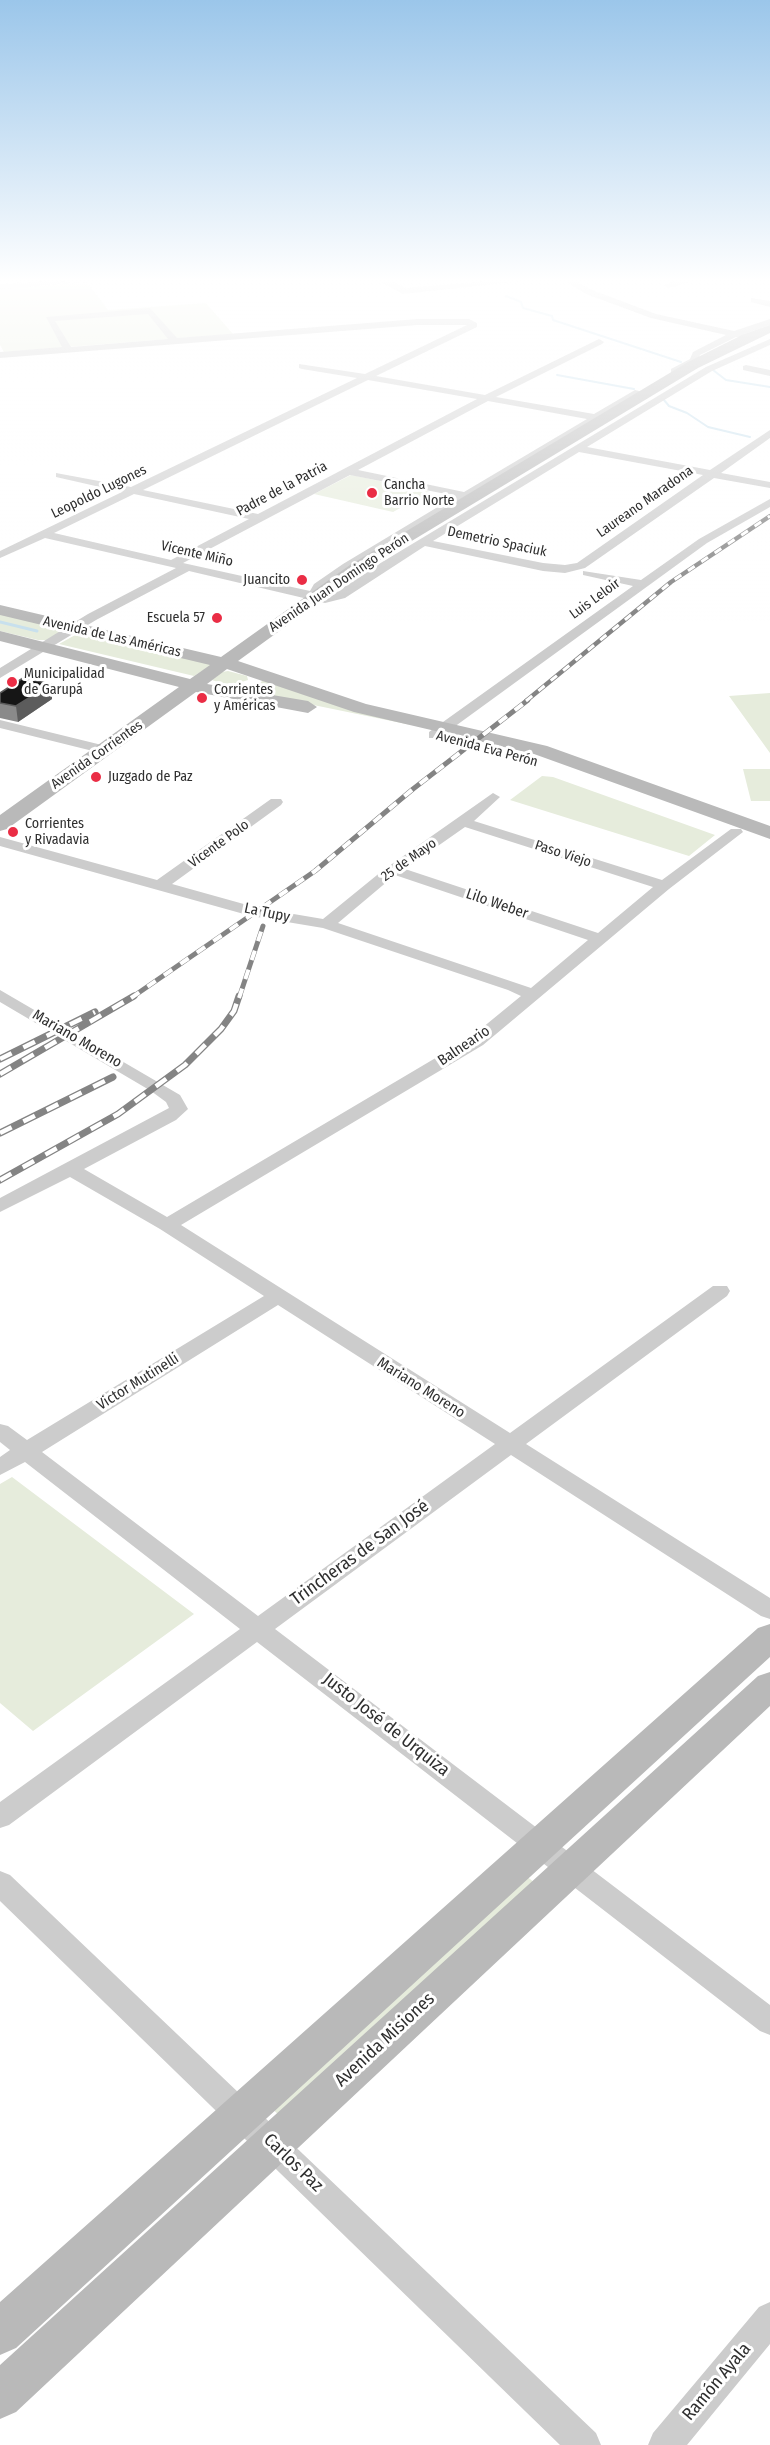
<!DOCTYPE html>
<html>
<head>
<meta charset="utf-8">
<style>
  body { margin:0 }
  canvas { display:block; background:#fff }
</style>
</head>
<body>
<canvas width="770" height="2445"></canvas>
<script>
const context = document.querySelector('canvas').getContext('2d');
context.lineJoin = 'round';
function fillPath(path, color) {
  context.fillStyle = color;
  context.fill(path, 'evenodd');
}
function poly(rows) {
  const path = new Path2D();
  for (const r of rows) {
    path.moveTo(r[0], r[1]);
    for (let i = 2; i < r.length; i += 2) path.lineTo(r[i], r[i + 1]);
  }
  return path;
}
function trace(path, color, width, dash) {
  context.strokeStyle = color;
  context.lineWidth = width;
  context.lineCap = dash ? 'butt' : 'round';
  context.setLineDash(dash || []);
  context.stroke(path);
}
function label(font, color, halo, rows, align = 'center') {
  context.font = font + ' "Fira Sans Condensed",sans-serif';
  context.lineWidth = 6;
  context.setLineDash([]);
  context.textBaseline = 'middle';
  context.strokeStyle = halo;
  context.fillStyle = color;
  for (const [text, x, y, turn = 0] of rows) {
    context.save();
    context.translate(x, y);
    context.rotate((+turn || 0) * Math.PI / 180);
    context.textAlign = isNaN(turn) ? turn : align;
    if (halo) context.strokeText(text, 0, 0);
    context.fillText(text, 0, 0);
    context.restore();
  }
}
const green = poly([
  [87,282,108,310,206,303,233,334,4,352,0,345,0,289],
  [351,475,361,477,430,492,393,512,314,494],
  [0,613,59,629,59,633,47,640,38,640,0,631],
  [77,634,213,664,194,676,59,644],
  [228,671,247,676,248,680,229,686,212,680,222,672],
  [263,680,411,725,245,691,254,689],
  [770,693,770,753,729,696],
  [743,769,770,769,770,801,751,801],
  [542,776,553,777,715,835,689,856,510,800],
  [12,1477,194,1614,33,1731,0,1703,0,1484],
  [520,1871,535,1883,282,2118,267,2104]
]);
const streamFar1 = poly([
  [506,296,521,302,523,308,552,316,553,320,681,362],
  [713,370,726,380,770,387],
  [557,375,634,389],
  [664,400,669,406,687,413,708,427,750,437]
]);
const stream = poly([
  [0,622,37,631]
]);
const street = poly([
  [49,281,77,282,0,290,0,284,49,281],
  [379,281,391,281,406,288,487,281,522,281,403,294,379,281],
  [565,281,575,281,592,290,656,314,734,331,770,319,770,325,744,334,743,337,736,337,700,355,697,362,674,374,671,373,671,369,690,359,693,352,726,335,651,318,586,294,565,281],
  [675,281,694,281,668,288,664,285,675,281],
  [751,298,770,301,770,307,751,302,751,298],
  [150,308,177,338,418,319,469,319,477,323,477,327,376,376,485,395,599,339,604,342,602,344,496,397,594,414,635,390,643,392,351,568,323,589,321,594,337,592,369,570,706,367,770,339,770,345,712,371,587,447,710,470,770,430,770,438,721,473,770,482,770,488,714,478,585,568,565,573,543,571,425,546,345,598,325,603,189,571,96,620,0,678,0,668,88,614,176,568,45,538,0,558,0,551,122,492,56,477,56,473,131,487,357,378,302,369,299,368,299,364,365,374,467,325,418,325,0,358,0,352,62,347,46,317,150,308],
  [148,314,168,339,71,347,55,321,148,314],
  [368,380,477,399,258,514,143,490,368,380],
  [488,401,587,419,464,492,358,470,488,401],
  [579,452,703,475,577,563,565,565,543,563,433,541,579,452],
  [350,475,456,496,343,564,314,584,310,591,183,563,350,475],
  [134,494,249,519,171,560,54,533,134,494],
  [746,365,770,370,770,376,743,370,743,366,746,365],
  [770,499,770,507,707,543,439,738,429,738,429,732,633,586,583,575,583,571,641,580,699,539,770,499],
  [0,720,110,747,112,750,105,754,0,728,0,720],
  [493,793,500,797,474,821,662,880,731,829,741,829,743,832,669,889,483,1045,181,1225,510,1433,713,1286,727,1286,730,1291,727,1296,526,1444,770,1598,770,1619,761,1616,511,1455,275,1629,770,2005,770,2035,760,2031,257,1642,9,1825,0,1828,0,1802,240,1629,25,1462,0,1475,0,1457,10,1450,0,1442,0,1424,8,1426,27,1440,264,1296,160,1229,70,1177,0,1212,0,1198,169,1108,166,1102,151,1091,0,1002,0,990,180,1095,188,1109,176,1120,84,1169,167,1217,471,1037,521,996,508,990,323,928,251,916,0,846,0,837,157,880,271,799,281,799,283,802,281,805,172,884,258,908,323,919,382,871,493,793],
  [465,827,653,887,598,933,405,869,465,827],
  [395,875,588,940,531,988,338,923,395,875],
  [278,1305,495,1444,258,1616,42,1452,278,1305],
  [0,1871,10,1875,596,2433,601,2445,560,2445,0,1901,0,1871],
  [770,2302,770,2344,687,2445,648,2445,653,2433,759,2307,770,2302]
]);
const secondary = poly([
  [770,325,770,333,698,368,362,571,238,661,366,704,547,746,770,826,770,839,534,754,354,712,227,669,207,684,308,701,317,707,308,713,196,692,7,829,0,831,0,815,179,687,0,641,0,631,190,679,210,665,0,615,0,605,221,657,350,565,688,362,744,334,770,325],
  [770,1624,770,1657,16,2348,0,2355,0,2302,758,1628,770,1624],
  [770,1672,770,1706,16,2412,0,2419,0,2365,758,1676,770,1672]
]);
const railFar2 = poly([
  [526,701,671,582,770,516]
]);
const railFar1 = poly([
  [131,998,315,871,413,789,528,700],
  [239,998,263,926]
]);
const rail = poly([
  [0,1059,95,1012],
  [0,1074,134,996],
  [0,1133,113,1077],
  [0,1180,118,1114,185,1065,221,1029,234,1011,239,996]
]);
const wall = poly([
  [51,684,52,699,18,722,0,718,0,693]
]);
const shadedWall = poly([
  [51,684,52,699,18,722,16,706]
]);
const building = poly([
  [23,678,51,684,16,706,0,703,0,693,23,678]
]);
const markers = [
  [372,493,6,"#ea2d45"],
  [302,580,6,"#ea2d45"],
  [217,618,6,"#ea2d45"],
  [12,682,6,"#ea2d45"],
  [202,698,6,"#ea2d45"],
  [96,777,6,"#ea2d45"],
  [13,832,6,"#ea2d45"]
];
const farPoinames = [
  ["Cancha",384,485],
  ["Barrio Norte",384,501],
  ["Juancito",290,580,"right"],
  ["Escuela 57",205,618,"right"],
  ["Municipalidad",24,674],
  ["de Garupá",24,690],
  ["Corrientes",214,690],
  ["y Américas",214,706],
  ["Juzgado de Paz",108,777],
  ["Corrientes",25,824],
  ["y Rivadavia",25,840]
];
const farStreetnames = [
  ["Padre de la Patria",282,489,-28],
  ["Leopoldo Lugones",99,492,-26],
  ["Laureano Maradona",645,502,-35],
  ["Demetrio Spaciuk",497,542,12],
  ["Vicente Miño",197,554,13],
  ["Avenida Juan Domingo Perón",339,583,-34],
  ["Luis Leloir",595,599,-36],
  ["Avenida de Las Américas",112,637,13],
  ["Avenida Eva Perón",487,749,15],
  ["Avenida Corrientes",97,755,-35],
  ["Vicente Polo",219,844,-36],
  ["Paso Viejo",563,854,18],
  ["25 de Mayo",409,860,-35]
];
const streetNames = [
  ["Lilo Weber",497,904,19],
  ["La Tupy",267,913,12],
  ["Mariano Moreno",77,1039,30],
  ["Balneario",464,1046,-34],
  ["Victor Mutinelli",138,1382,-32],
  ["Mariano Moreno",421,1388,32]
];
const nearStreetnames = [
  ["Trincheras de San José",360,1553,-36],
  ["Justo José de Urquiza",386,1725,38],
  ["Avenida Misiones",385,2040,-43],
  ["Carlos Paz",293,2163,44],
  ["Ramón Ayala",717,2382,-50]
];
fillPath(green, '#e6ecdc');
trace(streamFar1, '#c8e0ed', 2);
trace(stream, '#c8e0ed', 3);
fillPath(street, '#ccc');
fillPath(secondary, '#b9b9b9');
trace(railFar2, '#848484', 4.5);
trace(railFar1, '#848484', 5);
trace(rail, '#848484', 7);
trace(railFar2, '#fff', 3, [8]);
trace(railFar1, '#fff', 4, [10]);
trace(rail, '#fff', 4.5, [13]);
fillPath(wall, '#8a8a8a');
fillPath(shadedWall, '#5c5c5c');
fillPath(building, '#161616');
trace(building, '#5c5c5c', 1.5);
const sky = context.createLinearGradient(0, 0, 0, 623);
sky.addColorStop(0, '#9bc6ea');
sky.addColorStop(0.45, '#fff');
sky.addColorStop(1, '#ffffff00');
context.fillStyle = sky;
context.fillRect(0, 0, 770, 623);
for (const [x, y, r, color] of markers) {
  const dot = new Path2D();
  dot.arc(x, y, r, 0, 2 * Math.PI);
  context.fillStyle = color;
  context.fill(dot);
  trace(dot, '#fff', 2);
}
label('14px', '#2f2f2f', '#fff', farPoinames, 'left');
label('14px', '#2f2f2f', '#fff', farStreetnames);
label('15px', '#2f2f2f', '#fff', streetNames);
label('18px', '#2f2f2f', '#fff', nearStreetnames);
</script>
</body>
</html>
